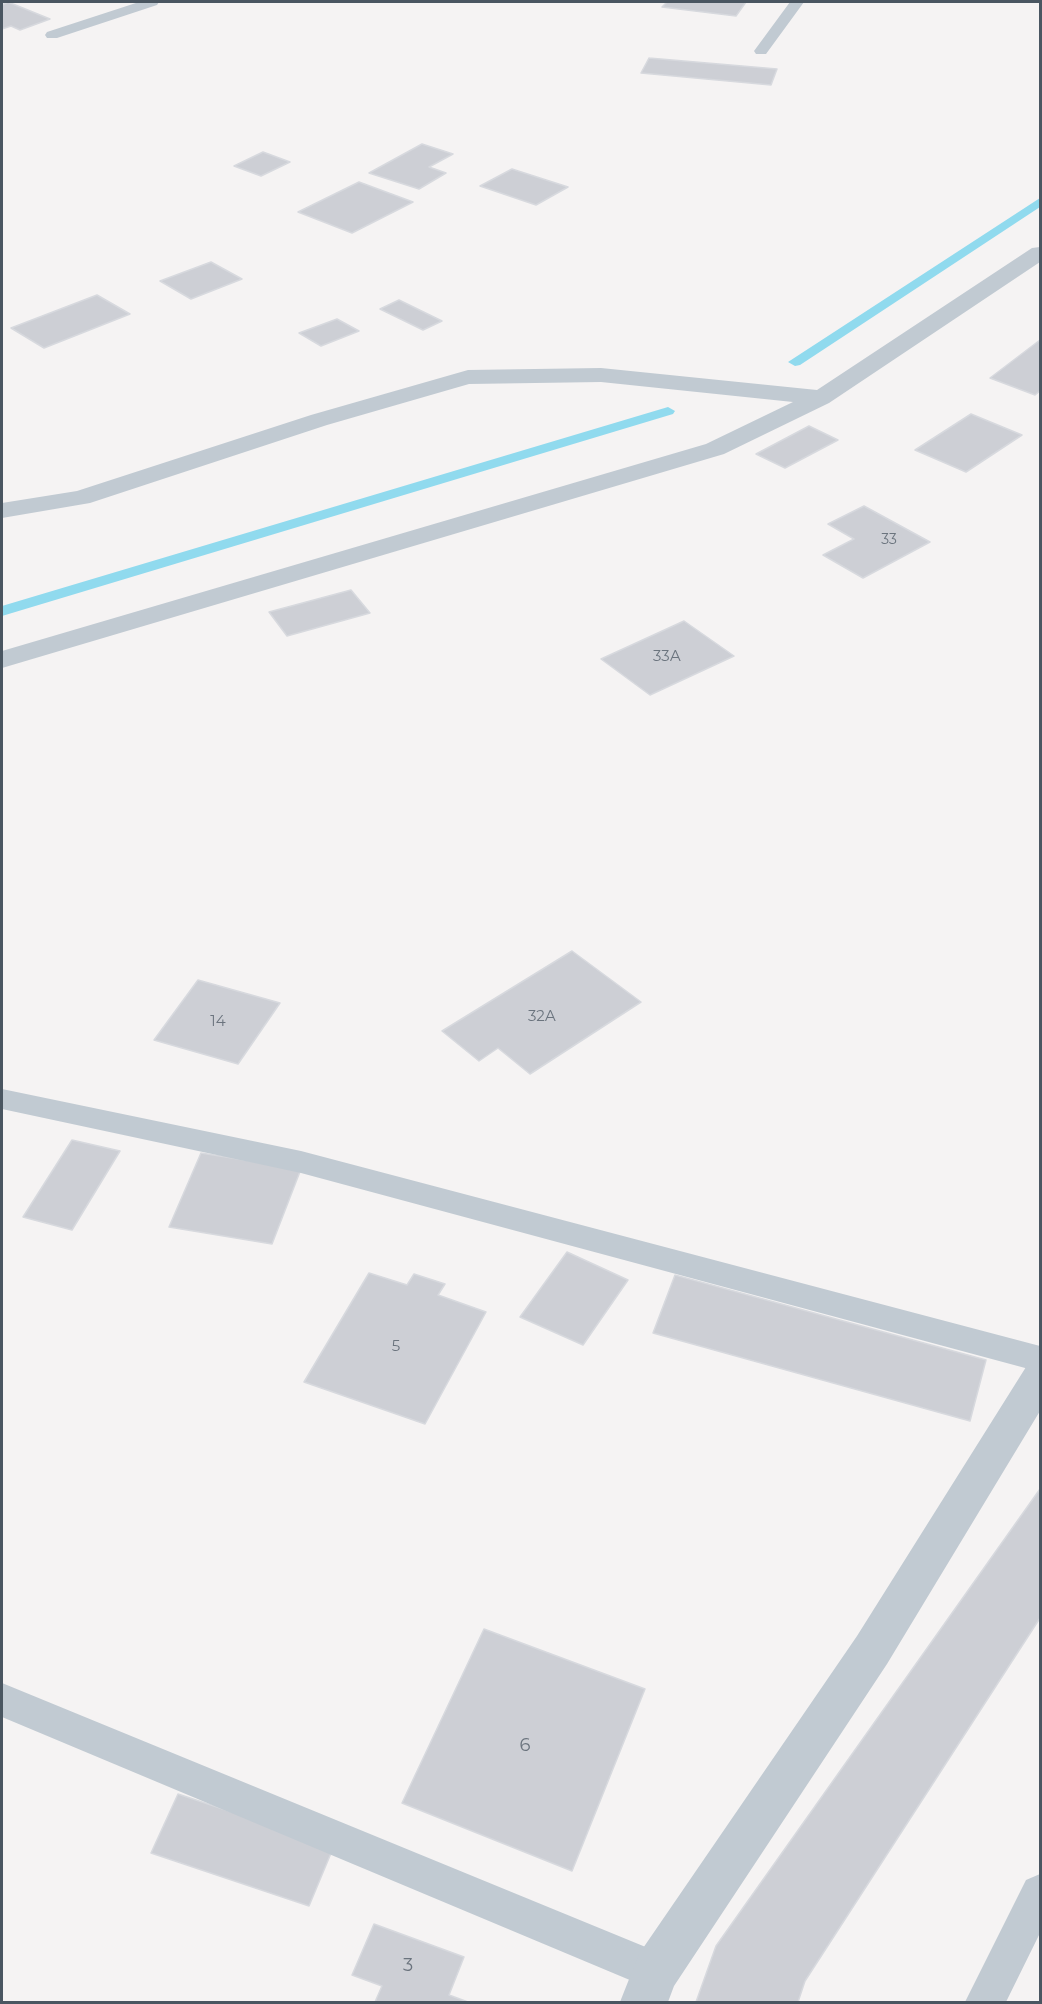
<!DOCTYPE html>
<html>
<head>
<meta charset="utf-8">
<style>
  body { margin:0 }
  #map { position:relative; width:1042px; height:2004px; overflow:hidden; background:#f5f3f3; font-family:Montserrat,sans-serif }
  canvas { display:block }
  .frame { position:absolute; inset:0; border:3px solid #4a5661; pointer-events:none }
</style>
</head>
<body>
<div id="map">
<canvas width="1042" height="2004"></canvas>
<div class="frame"></div>
</div>
<script>
const context = document.querySelector('canvas').getContext('2d');
context.lineJoin = 'round';
function poly(rows) {
  const path = new Path2D();
  for (const r of rows) {
    path.moveTo(r[0], r[1]);
    for (let i = 2; i < r.length; i += 2) path.lineTo(r[i], r[i + 1]);
  }
  return path;
}
function fillPath(path, color) {
  context.fillStyle = color;
  context.fill(path, 'evenodd');
}
function trace(path, color, width, dash) {
  context.strokeStyle = color;
  context.lineWidth = width;
  context.lineCap = dash ? 'butt' : 'round';
  context.setLineDash(dash || []);
  context.stroke(path);
}
function label(font, color, halo, rows, align = 'center') {
  context.font = font + ' Montserrat,sans-serif';
  context.lineWidth = 6;
  context.setLineDash([]);
  context.textBaseline = 'middle';
  context.strokeStyle = halo;
  context.fillStyle = color;
  for (const [text, x, y, turn = 0] of rows) {
    context.save();
    context.translate(x, y);
    context.rotate((+turn || 0) * Math.PI / 180);
    context.textAlign = isNaN(turn) ? turn : align;
    if (halo) context.strokeText(text, 0, 0);
    context.fillText(text, 0, 0);
    context.restore();
  }
}
const stream = poly([
  [1040,198,1040,207,800,365,795,366,788,362,1040,198],
  [668,407,675,411,673,414,2,616,2,606,668,407]
]);
const building = poly([
  [8,2,50,19,20,30,11,26,2,29,2,5,8,2],
  [667,2,746,2,736,16,662,7,667,2],
  [649,58,777,69,771,85,641,73,649,58],
  [422,144,453,154,429,167,446,173,419,189,369,173,422,144],
  [263,152,290,162,261,176,234,166,263,152],
  [512,169,568,187,536,205,480,186,512,169],
  [359,182,413,202,352,233,298,212,359,182],
  [211,262,242,279,191,299,160,281,211,262],
  [97,295,130,314,44,348,11,328,97,295],
  [399,300,442,321,423,330,380,309,399,300],
  [337,319,359,331,321,346,299,333,337,319],
  [1040,340,1040,391,1035,395,990,378,1040,340],
  [971,414,1022,435,966,472,915,450,971,414],
  [809,426,838,440,785,468,756,454,809,426],
  [864,506,930,542,863,578,823,555,854,539,828,524,864,506],
  [351,590,370,613,287,636,269,612,351,590],
  [684,621,734,656,650,695,601,659,684,621],
  [572,951,641,1002,530,1074,498,1048,479,1061,442,1031,572,951],
  [198,980,280,1003,238,1064,154,1040,198,980],
  [72,1140,120,1151,72,1230,23,1217,72,1140],
  [201,1153,301,1169,272,1244,169,1227,201,1153],
  [567,1252,628,1280,583,1345,520,1317,567,1252],
  [369,1273,407,1285,414,1274,445,1284,438,1295,486,1312,425,1424,304,1382,369,1273],
  [675,1275,986,1360,970,1421,653,1333,675,1275],
  [1040,1489,1040,1618,805,1981,798,2002,696,2002,716,1946,1040,1489],
  [484,1629,645,1689,572,1871,402,1803,484,1629],
  [178,1794,334,1846,309,1906,151,1853,178,1794],
  [374,1924,464,1957,449,1995,468,2002,375,2002,382,1986,352,1975,374,1924]
]);
const service = poly([
  [139,2,159,2,157,5,57,38,47,38,45,35,47,32,139,2],
  [790,2,804,2,766,54,756,54,754,51,790,2],
  [2,1089,301,1151,1040,1346,1040,1372,301,1173,2,1109,2,1089],
  [2,1683,670,1957,676,1971,670,1985,656,1991,2,1717,2,1683],
  [1040,1874,1040,1933,1006,2002,965,2002,1026,1880,1040,1874]
]);
const minor = poly([
  [1040,247,1040,262,829,403,724,454,2,668,2,651,706,444,793,402,601,382,469,384,327,425,90,503,2,518,2,503,77,491,311,415,468,370,601,368,817,390,1032,248,1040,247],
  [1040,1362,1040,1411,887,1664,674,1986,668,2002,620,2002,639,1954,857,1636,1026,1367,1040,1362]
]);
const farNumbernames = [
  ["33",889,540]
];
const numberNames = [
  ["33А",667,657],
  ["32А",542,1017],
  ["14",218,1022],
  ["5",396,1347]
];
const nearNumbernames = [
  ["6",525,1746],
  ["3",408,1966]
];
fillPath(stream, '#90daee');
fillPath(building, '#cdcfd5');
trace(building, '#d7d9de', 1.5);
fillPath(service, '#c1cad2');
fillPath(minor, '#c1cad2');
label('14px', '#6b747e', null, farNumbernames);
label('15px', '#6b747e', null, numberNames);
label('18px', '#6b747e', null, nearNumbernames);
</script>
</body>
</html>
